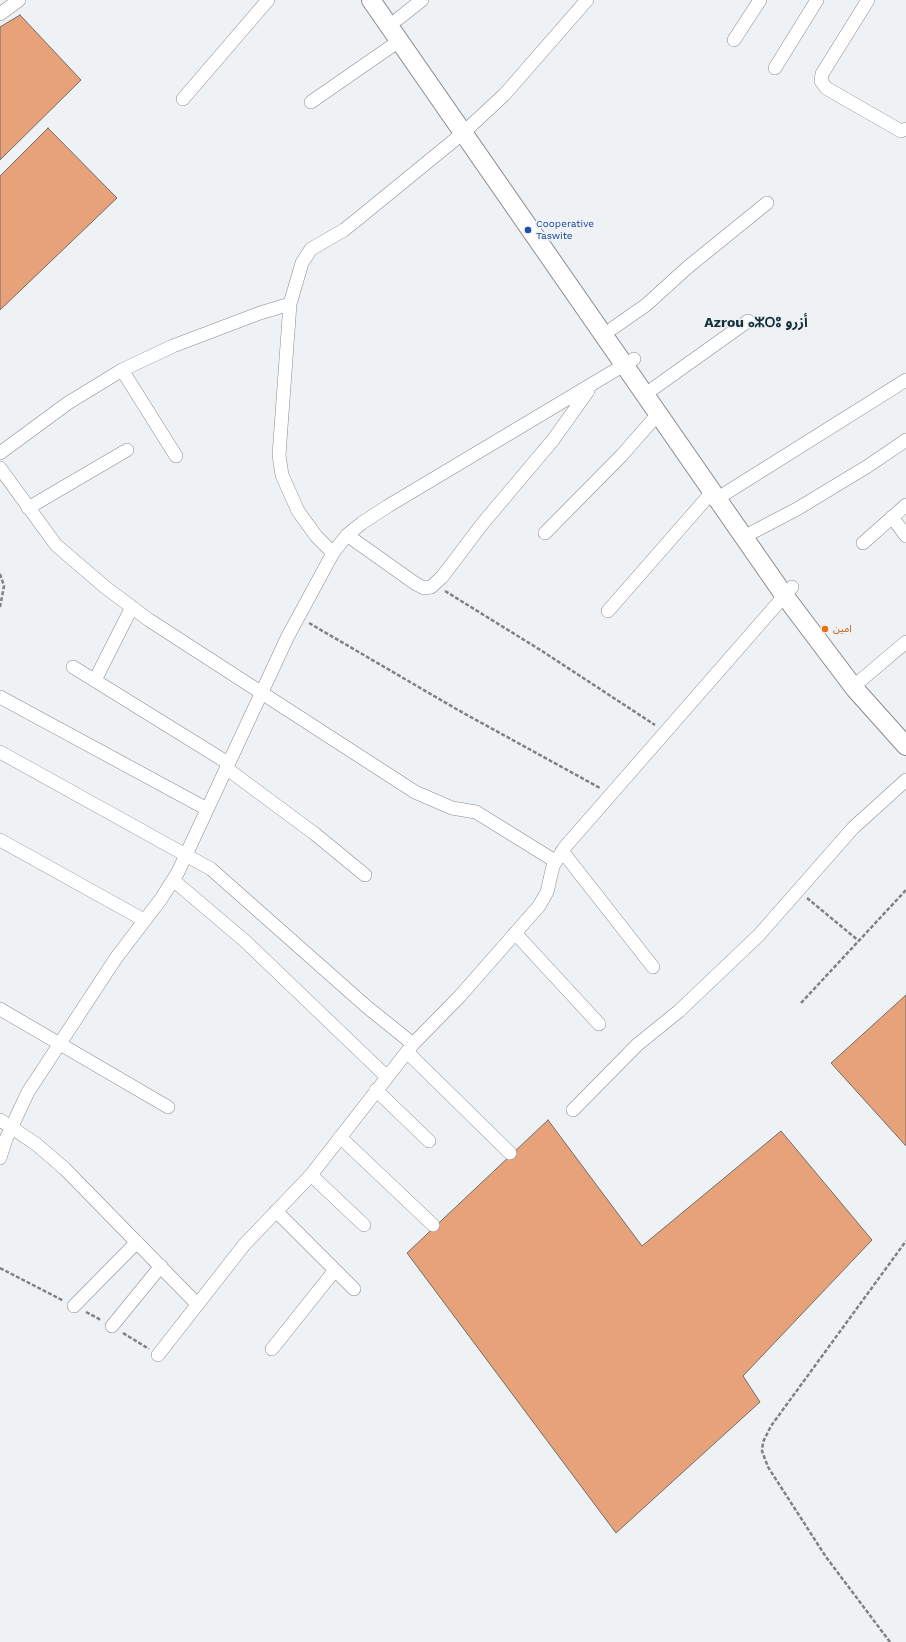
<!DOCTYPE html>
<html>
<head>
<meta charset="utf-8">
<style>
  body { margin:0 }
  canvas { display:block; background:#eff2f5 }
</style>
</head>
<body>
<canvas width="906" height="1642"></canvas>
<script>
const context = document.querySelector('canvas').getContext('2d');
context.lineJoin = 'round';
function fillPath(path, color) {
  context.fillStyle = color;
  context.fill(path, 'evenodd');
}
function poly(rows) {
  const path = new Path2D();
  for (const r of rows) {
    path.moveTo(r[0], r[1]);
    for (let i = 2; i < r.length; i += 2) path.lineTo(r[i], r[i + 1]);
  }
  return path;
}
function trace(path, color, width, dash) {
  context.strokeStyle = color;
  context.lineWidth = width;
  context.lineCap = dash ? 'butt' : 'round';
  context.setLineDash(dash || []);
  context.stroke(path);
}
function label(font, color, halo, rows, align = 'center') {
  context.font = font + ' "Work Sans","Noto Sans Arabic","Noto Sans Tifinagh",sans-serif';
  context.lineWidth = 3.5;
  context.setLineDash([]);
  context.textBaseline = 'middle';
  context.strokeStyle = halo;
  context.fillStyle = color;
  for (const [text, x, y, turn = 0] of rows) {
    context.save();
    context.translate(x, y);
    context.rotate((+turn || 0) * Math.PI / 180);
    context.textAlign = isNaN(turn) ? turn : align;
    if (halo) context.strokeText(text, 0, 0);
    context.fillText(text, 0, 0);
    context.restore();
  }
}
const building = poly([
  [20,15,81,80,0,160,0,27,20,15],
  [48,128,117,198,0,310,0,176,48,128],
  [906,995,906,1146,831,1063,906,995],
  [548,1120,642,1246,781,1131,872,1240,743,1376,760,1402,616,1533,407,1253,548,1120]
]);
const path = poly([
  [0,574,4,586,0,607],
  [445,591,542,651,655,725],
  [309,623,458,710,600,788],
  [807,898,859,941],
  [801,1003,906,890],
  [0,1268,64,1301],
  [86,1312,101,1320],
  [123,1333,149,1349],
  [890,1642,826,1557,768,1467,762,1451,763,1442,771,1426,906,1241]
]);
const street = poly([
  [868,0,822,74,821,81,826,88,901,131,906,129],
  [0,14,19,0],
  [398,19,422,0],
  [734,40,760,0],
  [775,68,817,0],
  [183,99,268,0],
  [311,102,399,41],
  [613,328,646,305,688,267,767,203],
  [122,370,176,456],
  [654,388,748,321],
  [0,453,68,403,122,370,173,346,260,313,290,304],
  [0,468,56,545,105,587,149,620,415,792,452,808,476,812,555,861],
  [726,493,906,380],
  [28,508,127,450],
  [892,517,906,536],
  [753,532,797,509,868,466,906,440],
  [545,533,622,455,658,414],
  [347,535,416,584,424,588,431,587,442,577,483,523,553,440,588,391],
  [863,543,906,505],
  [333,553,316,536,298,511,282,475,279,455,290,304,302,263,311,249,344,230,359,218,463,133,505,94,587,0],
  [608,611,712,492],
  [73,667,228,763],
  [95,680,132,607],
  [860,681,906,642],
  [0,697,207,809],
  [0,752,211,869,367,1007,413,1044],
  [226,768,315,834,365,875],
  [0,840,144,920],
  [562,851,653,967],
  [173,880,245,941,387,1077],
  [515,933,599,1024],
  [0,1009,168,1107],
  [407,1052,510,1153],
  [376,1090,429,1141],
  [573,1110,637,1045,679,1011,759,935,853,828,906,780],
  [0,1120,36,1144,65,1169,197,1304],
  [340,1137,433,1225],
  [0,1158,6,1139,28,1092,116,958,161,899,178,872,288,636,333,553,347,535,362,523,388,506,634,359],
  [311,1175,364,1225],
  [276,1211,354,1289],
  [74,1306,137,1242],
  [112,1326,161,1266],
  [272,1349,335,1270],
  [158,1355,244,1245,311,1175,413,1044,460,996,539,906,547,892,553,866,565,847,792,587]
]);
const secondary = poly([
  [371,0,784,595,855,689,906,746]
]);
const markers = [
  [528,230,4,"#1a4fb4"],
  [825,629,4,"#e8710a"]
];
const transitNames = [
  ["Cooperative",536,224],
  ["Taswite",536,236]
];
const foodNames = [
  ["امين",833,629]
];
const districtNames = [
  ["Azrou ⴰⵣⵔⵓ أزرو",756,323]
];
fillPath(building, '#e7a27a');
trace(building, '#706d6b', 1);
trace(street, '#898b8e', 14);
trace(secondary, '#898b8e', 20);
trace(path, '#808183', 2.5, [4, 2]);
trace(street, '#fff', 13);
trace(secondary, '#fff', 18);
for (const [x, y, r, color] of markers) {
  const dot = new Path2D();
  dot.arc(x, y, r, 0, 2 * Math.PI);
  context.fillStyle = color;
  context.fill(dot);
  trace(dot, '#eff2f5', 1.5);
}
label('10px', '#164399', '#eff2f5', transitNames, 'left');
label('10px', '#c56008', '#eff2f5', foodNames, 'left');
label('bold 14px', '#13303b', '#eff2f5', districtNames);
</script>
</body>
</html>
